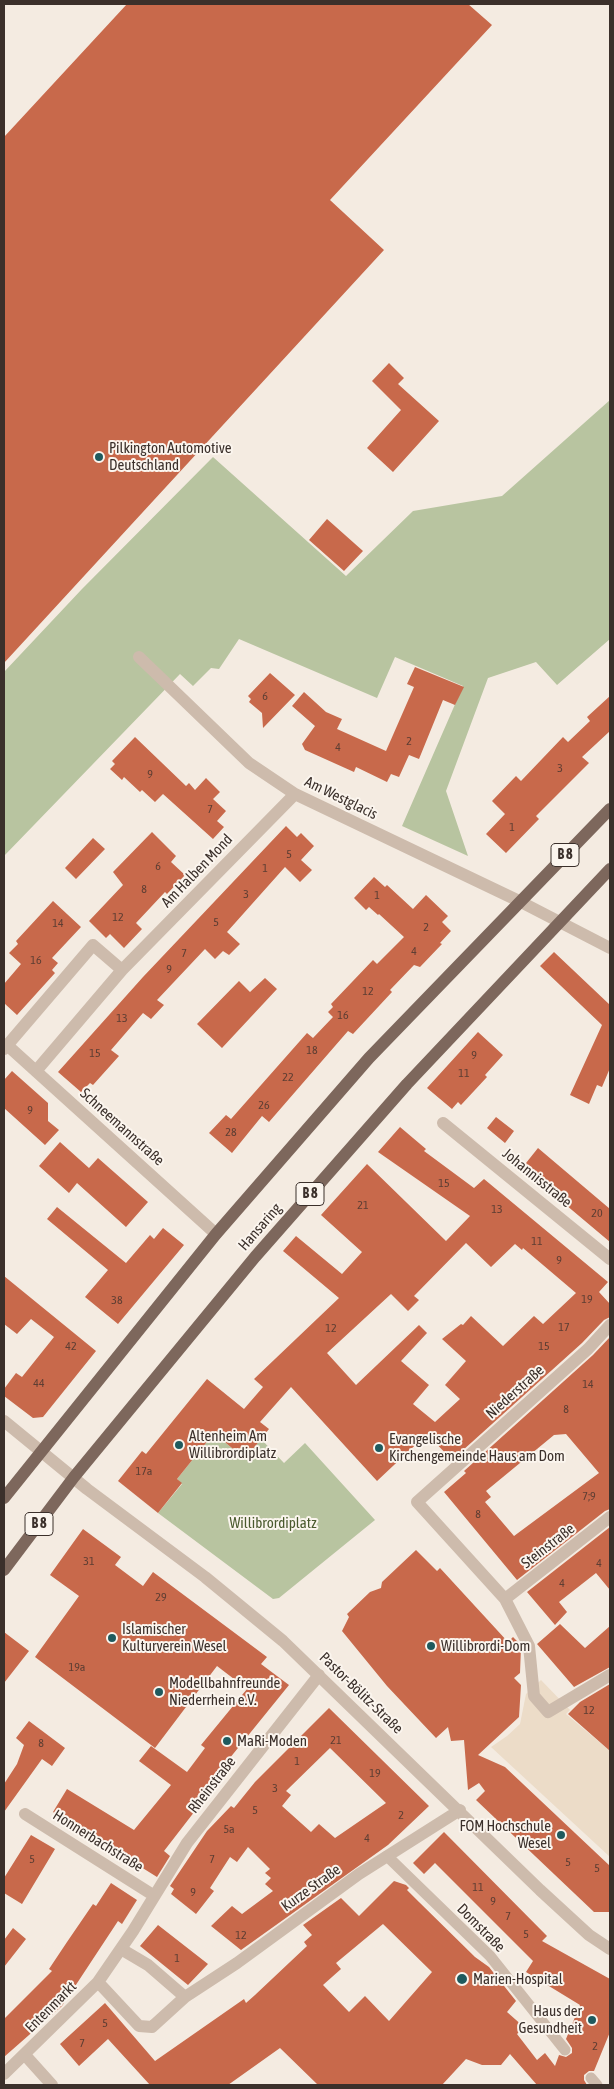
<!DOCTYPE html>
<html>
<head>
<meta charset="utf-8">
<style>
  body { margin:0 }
  #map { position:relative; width:614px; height:2089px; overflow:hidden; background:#f4ebe1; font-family:"Asap Condensed",sans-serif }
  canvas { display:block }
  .frame { position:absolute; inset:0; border:5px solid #3b302b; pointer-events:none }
</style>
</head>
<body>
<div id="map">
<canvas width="614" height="2089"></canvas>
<div class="frame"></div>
</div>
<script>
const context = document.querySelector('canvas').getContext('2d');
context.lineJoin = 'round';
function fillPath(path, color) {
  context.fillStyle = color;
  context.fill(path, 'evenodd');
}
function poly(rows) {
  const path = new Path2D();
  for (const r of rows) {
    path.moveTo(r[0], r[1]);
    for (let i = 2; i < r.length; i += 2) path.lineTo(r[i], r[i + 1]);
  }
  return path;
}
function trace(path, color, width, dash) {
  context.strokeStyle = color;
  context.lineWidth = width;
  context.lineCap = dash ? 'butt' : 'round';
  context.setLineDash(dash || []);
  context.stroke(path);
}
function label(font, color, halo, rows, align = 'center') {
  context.font = font + ' "Asap Condensed",sans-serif';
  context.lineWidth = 4;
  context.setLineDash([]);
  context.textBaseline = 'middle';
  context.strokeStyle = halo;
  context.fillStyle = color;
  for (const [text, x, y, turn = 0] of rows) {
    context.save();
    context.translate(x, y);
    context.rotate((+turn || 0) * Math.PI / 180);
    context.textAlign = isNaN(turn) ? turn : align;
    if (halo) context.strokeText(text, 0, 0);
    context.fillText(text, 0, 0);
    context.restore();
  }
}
const green = poly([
  [610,400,610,639,557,685,536,662,488,678,446,791,468,856,402,826,463,686,395,657,377,698,239,639,219,669,211,668,193,686,180,674,4,856,4,672,82,589,213,457,346,576,413,511,502,496],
  [214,1433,245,1459,261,1439,284,1463,305,1443,375,1520,279,1598,273,1599,158,1513,182,1484,177,1479]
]);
const plaza = poly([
  [541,1680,570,1710,566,1714,610,1751,610,1857,491,1747,507,1736,520,1724,526,1694]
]);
const building = poly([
  [127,4,468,4,492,25,330,200,384,250,4,663,4,137],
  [389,363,404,378,398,384,439,421,393,472,367,448,401,410,372,381],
  [327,519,363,551,344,571,309,540],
  [415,667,464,687,455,705,443,700,419,759,409,755,399,777,391,774,387,782,356,767,354,772,305,750,302,744,315,726,292,706,304,692,326,712,342,719,337,729,386,751,414,687,407,684],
  [270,673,295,695,263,728,262,713,249,702,251,699,248,696],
  [610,696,610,731,582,757,589,763,536,816,539,819,506,853,486,834,505,814,492,801,516,776,521,781,563,737,568,742,590,721,587,717],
  [135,737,186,786,189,783,195,790,206,778,220,792,213,799,226,811,217,821,224,827,213,839,163,794,155,802,142,790,140,792,124,777,122,780,110,769,115,764,112,761],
  [286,826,297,837,301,833,314,846,301,860,312,870,300,882,285,867,227,932,240,944,229,955,223,951,215,959,205,949,157,1000,164,1005,151,1019,143,1013,111,1050,119,1056,93,1085,90,1083,81,1092,58,1072,143,977],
  [152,832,176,856,171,862,185,875,167,894,165,892,136,923,142,929,124,948,110,934,106,938,89,921,123,885,113,872],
  [93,838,105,849,76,879,65,868],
  [374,877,385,887,387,885,413,909,426,895,448,916,442,922,451,931,440,943,442,944,420,967,414,965,390,990,392,992,353,1034,348,1031,269,1122,262,1116,232,1153,209,1133,226,1115,231,1119,307,1033,313,1038,333,1017,328,1012,333,1007,331,1004,373,960,377,964,404,937,379,914,378,915,369,907,366,910,354,898],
  [53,901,81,927,52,958,58,963,52,970,55,973,17,1015,4,1003,4,984,21,964,9,953,18,944,16,941],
  [554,952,610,1005,610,1068,602,1087,597,1085,589,1104,570,1095,602,1025,540,966],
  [265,978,277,989,222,1048,197,1024,239,981,250,992],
  [478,1032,503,1055,485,1075,487,1077,461,1105,458,1102,452,1109,427,1088],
  [12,1071,48,1103,48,1121,59,1130,45,1145,4,1108,4,1080],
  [496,1117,514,1131,505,1143,487,1128],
  [400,1127,426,1149,424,1151,474,1188,484,1179,608,1282,599,1292,610,1304,610,1317,604,1320,582,1343,452,1460,427,1434,377,1481,291,1387,260,1422,269,1429,245,1459,214,1433,177,1479,182,1483,158,1513,118,1481,142,1451,146,1454,207,1379,244,1409,263,1387,254,1379,339,1298,283,1251,296,1236,342,1274,362,1252,321,1215,367,1164,446,1241,470,1216,378,1152],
  [466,1243,491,1267,515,1244,522,1250,523,1248,576,1293,543,1324,534,1316,503,1346,471,1316,463,1325,461,1324,442,1339,466,1361,445,1385,460,1399,435,1422,413,1404,429,1385,401,1361,427,1333,419,1325,356,1385,327,1353,391,1294,408,1311,419,1300,414,1296],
  [60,1142,89,1168,98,1158,148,1202,126,1227,77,1183,69,1193,39,1166],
  [538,1148,610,1209,610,1242,522,1168],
  [57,1207,126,1263,150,1235,154,1239,163,1228,184,1245,118,1324,85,1297,108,1270,47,1219],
  [4,1276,96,1351,43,1417,33,1418,4,1396,4,1389,16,1373,22,1377,54,1337,31,1319,17,1334,4,1324],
  [610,1337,610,1509,605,1511,517,1580,444,1492,466,1473,464,1471,593,1355],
  [566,1434,599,1473,514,1536,485,1502,491,1497,486,1491,554,1435],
  [610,1527,610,1590,596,1573,559,1602,567,1612,555,1625,527,1592],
  [83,1529,121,1557,115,1565,143,1586,153,1572,267,1657,261,1664,289,1685,225,1764,229,1767,164,1851,170,1856,157,1877,53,1812,67,1789,134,1830,171,1785,139,1761,151,1746,187,1772,205,1748,201,1745,247,1689,217,1666,155,1748,35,1657,79,1596,50,1575],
  [416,1550,437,1571,440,1568,508,1642,513,1637,518,1642,521,1647,520,1673,514,1678,521,1685,519,1717,478,1755,505,1767,610,1866,610,1912,594,1912,476,1800,485,1791,479,1783,468,1790,464,1740,451,1741,448,1727,436,1738,387,1686,342,1631,349,1617,347,1614,370,1592,381,1588,382,1582],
  [560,1624,585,1648,610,1626,610,1667,574,1687,537,1644],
  [4,1632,29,1651,4,1683],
  [610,1684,610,1751,568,1714,580,1702],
  [329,1708,429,1806,388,1845,241,1950,211,1926,232,1906,242,1914,273,1891,265,1884,271,1878,265,1873,270,1869,248,1847,237,1862,230,1857,210,1888,214,1891,196,1914,171,1894,174,1889,170,1886,207,1831,231,1806,234,1808,255,1782],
  [330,1748,386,1803,335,1838,319,1824,311,1832,282,1806,291,1795,286,1791],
  [29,1721,65,1748,52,1766,42,1759,4,1812,4,1784,17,1764,24,1745,16,1738],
  [444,1832,547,1936,542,1941,610,1979,610,2032,594,2071,589,2071,584,2075,584,2080,587,2085,537,2085,510,2054,501,2065,482,2065,466,2059,442,2085,318,2085,280,2048,228,2085,150,2085,108,2039,79,2066,60,2044,105,2003,155,2061,244,1999,246,2003,255,1995,307,1946,304,1942,312,1935,303,1925,341,1898,359,1916,394,1881,406,1885,409,1888,407,1890,419,1902,475,1957,489,1967,516,2001,507,2012,524,2027,517,2034,537,2060,545,2053,555,2066,559,2055,566,2057,572,2053,572,2048,566,2039,580,2005,526,1972,533,1961,435,1863,424,1874,413,1863],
  [383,1924,432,1972,389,2021,365,1996,349,2012,323,1985,341,1969,336,1963],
  [31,1835,55,1849,22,1904,4,1893,4,1878],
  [111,1883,137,1900,122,1924,118,1921,62,2006,4,2057,4,2019,52,1971,49,1969,67,1942,93,1904,96,1906],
  [158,1925,208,1964,188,1985,140,1946],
  [13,1928,26,1939,4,1967,4,1940]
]);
const service = poly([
  [387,1856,490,1956,565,2050],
  [591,2078,597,2085]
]);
const minor = poly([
  [139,657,249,763,295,794,519,901,610,948],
  [7,1045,216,1234],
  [4,1049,93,945,122,970],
  [36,1071,122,970,295,794],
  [443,1123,610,1259],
  [610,1325,588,1349,417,1502,505,1599,529,1646,534,1696,548,1712,610,1675],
  [4,1421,87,1489,205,1577,283,1641,540,1890,589,1935,610,1949],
  [505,1599,610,1517],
  [25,1814,153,1895],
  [98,1982,139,2026,152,2027,185,1997,148,1965,121,1949],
  [185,1997,237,1963,359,1874,460,1810],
  [25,2055,52,2085],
  [4,2074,98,1982,133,1931,187,1843,319,1675]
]);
const primary = poly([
  [4,1498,216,1234,369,1058,610,809],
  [4,1570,74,1477,255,1257,407,1084,610,869]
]);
const markers = [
  [99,457,5,"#1f5a5e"],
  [179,1445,5,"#1f5a5e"],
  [379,1448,5,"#1f5a5e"],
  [112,1638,5,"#1f5a5e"],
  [431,1646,5,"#1f5a5e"],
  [159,1692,5,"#1f5a5e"],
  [227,1741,5,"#1f5a5e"],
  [561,1835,5,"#1f5a5e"],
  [462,1979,6,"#1f5a5e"],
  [592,2020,5,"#1f5a5e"]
];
const numberNames = [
  ["6",265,696],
  ["2",409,741],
  ["4",338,747],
  ["3",560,768],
  ["9",150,774],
  ["7",210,809],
  ["1",512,827],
  ["5",289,854],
  ["6",158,866],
  ["1",265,868],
  ["8",144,889],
  ["3",246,894],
  ["1",377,895],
  ["12",118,917],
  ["5",216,922],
  ["14",58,923],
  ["2",426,927],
  ["4",414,951],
  ["7",184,953],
  ["16",36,960],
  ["9",169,969],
  ["12",368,991],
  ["16",343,1015],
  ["13",122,1018],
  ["18",312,1050],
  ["15",95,1053],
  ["9",474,1055],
  ["11",464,1073],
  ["22",288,1077],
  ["26",264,1105],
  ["9",30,1110],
  ["28",231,1132],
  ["15",444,1183],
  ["21",363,1205],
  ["13",497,1209],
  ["20",597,1213],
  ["11",537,1241],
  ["9",559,1260],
  ["19",587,1299],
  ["38",117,1300],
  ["17",564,1327],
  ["12",331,1328],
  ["42",71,1346],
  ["15",544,1346],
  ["44",39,1383],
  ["14",588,1384],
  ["8",566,1409],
  ["17a",144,1471],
  ["7;9",589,1496],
  ["8",478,1514],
  ["31",89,1561],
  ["4",599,1563],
  ["4",562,1583],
  ["29",161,1597],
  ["19a",77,1667],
  ["12",589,1710],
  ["21",336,1740],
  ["8",41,1743],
  ["1",297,1761],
  ["19",375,1773],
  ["3",275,1788],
  ["5",255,1810],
  ["2",401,1815],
  ["5a",229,1829],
  ["4",367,1838],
  ["5",32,1859],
  ["7",212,1859],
  ["5",568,1862],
  ["5",597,1868],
  ["11",478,1887],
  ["9",193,1892],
  ["9",493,1901],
  ["7",508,1916],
  ["5",526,1934],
  ["12",241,1935],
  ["1",177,1958],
  ["5",105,2023],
  ["7",82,2043],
  ["2",595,2046]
];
const shields = [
  [565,855,28],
  [310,1194,28],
  [39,1524,28]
];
const shieldNames = [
  ["B 8",565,855],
  ["B 8",310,1194],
  ["B 8",39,1524]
];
const poiNames = [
  ["Pilkington Automotive",109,448],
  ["Deutschland",109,465],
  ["Altenheim Am",189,1436],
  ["Willibrordiplatz",189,1453],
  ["Evangelische",389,1439],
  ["Kirchengemeinde Haus am Dom",389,1456],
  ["Islamischer",122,1629],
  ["Kulturverein Wesel",122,1646],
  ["Willibrordi-Dom",441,1646],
  ["Modellbahnfreunde",169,1683],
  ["Niederrhein e.V.",169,1700],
  ["MaRi-Moden",237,1741],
  ["FOM Hochschule",551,1826,"right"],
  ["Wesel",551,1843,"right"],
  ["Marien-Hospital",473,1979],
  ["Haus der",582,2011,"right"],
  ["Gesundheit",582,2028,"right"]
];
const streetNames = [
  ["Am Westglacis",341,798,26],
  ["Am Halben Mond",197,871,-46],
  ["Schneemannstraße",122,1127,42],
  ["Johannisstraße",537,1178,39],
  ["Hansaring",260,1227,-49],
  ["Niederstraße",515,1392,-42],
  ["Steinstraße",548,1546,-38],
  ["Pastor-Bölitz-Straße",361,1693,44],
  ["Rheinstraße",212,1785,-52],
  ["Honnerbachstraße",98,1841,32],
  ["Kurze Straße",311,1888,-36],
  ["Domstraße",481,1928,45],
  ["Entenmarkt",51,2007,-45]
];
const parkNames = [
  ["Willibrordiplatz",273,1523]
];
fillPath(green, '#b8c4a0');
fillPath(plaza, '#ecdcc8');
fillPath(building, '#c8694b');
trace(service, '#cdbbac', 11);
trace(minor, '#cdbbac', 12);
trace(primary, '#7d675c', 12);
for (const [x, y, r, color] of markers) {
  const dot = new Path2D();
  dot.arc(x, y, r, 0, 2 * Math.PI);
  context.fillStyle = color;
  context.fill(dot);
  trace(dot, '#fbf5ee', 2);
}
label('12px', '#5e3e33', null, numberNames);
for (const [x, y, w] of shields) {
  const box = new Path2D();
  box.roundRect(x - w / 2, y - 11.5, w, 23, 4);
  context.fillStyle = '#fbf5ee';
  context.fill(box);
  trace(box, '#3b302b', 1);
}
label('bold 14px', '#3b302b', null, shieldNames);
label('15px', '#3b302b', '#fbf5ee', poiNames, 'left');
label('15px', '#3b302b', '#fbf5ee', streetNames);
label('15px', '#4a5a2e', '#fbf5ee', parkNames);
</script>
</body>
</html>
